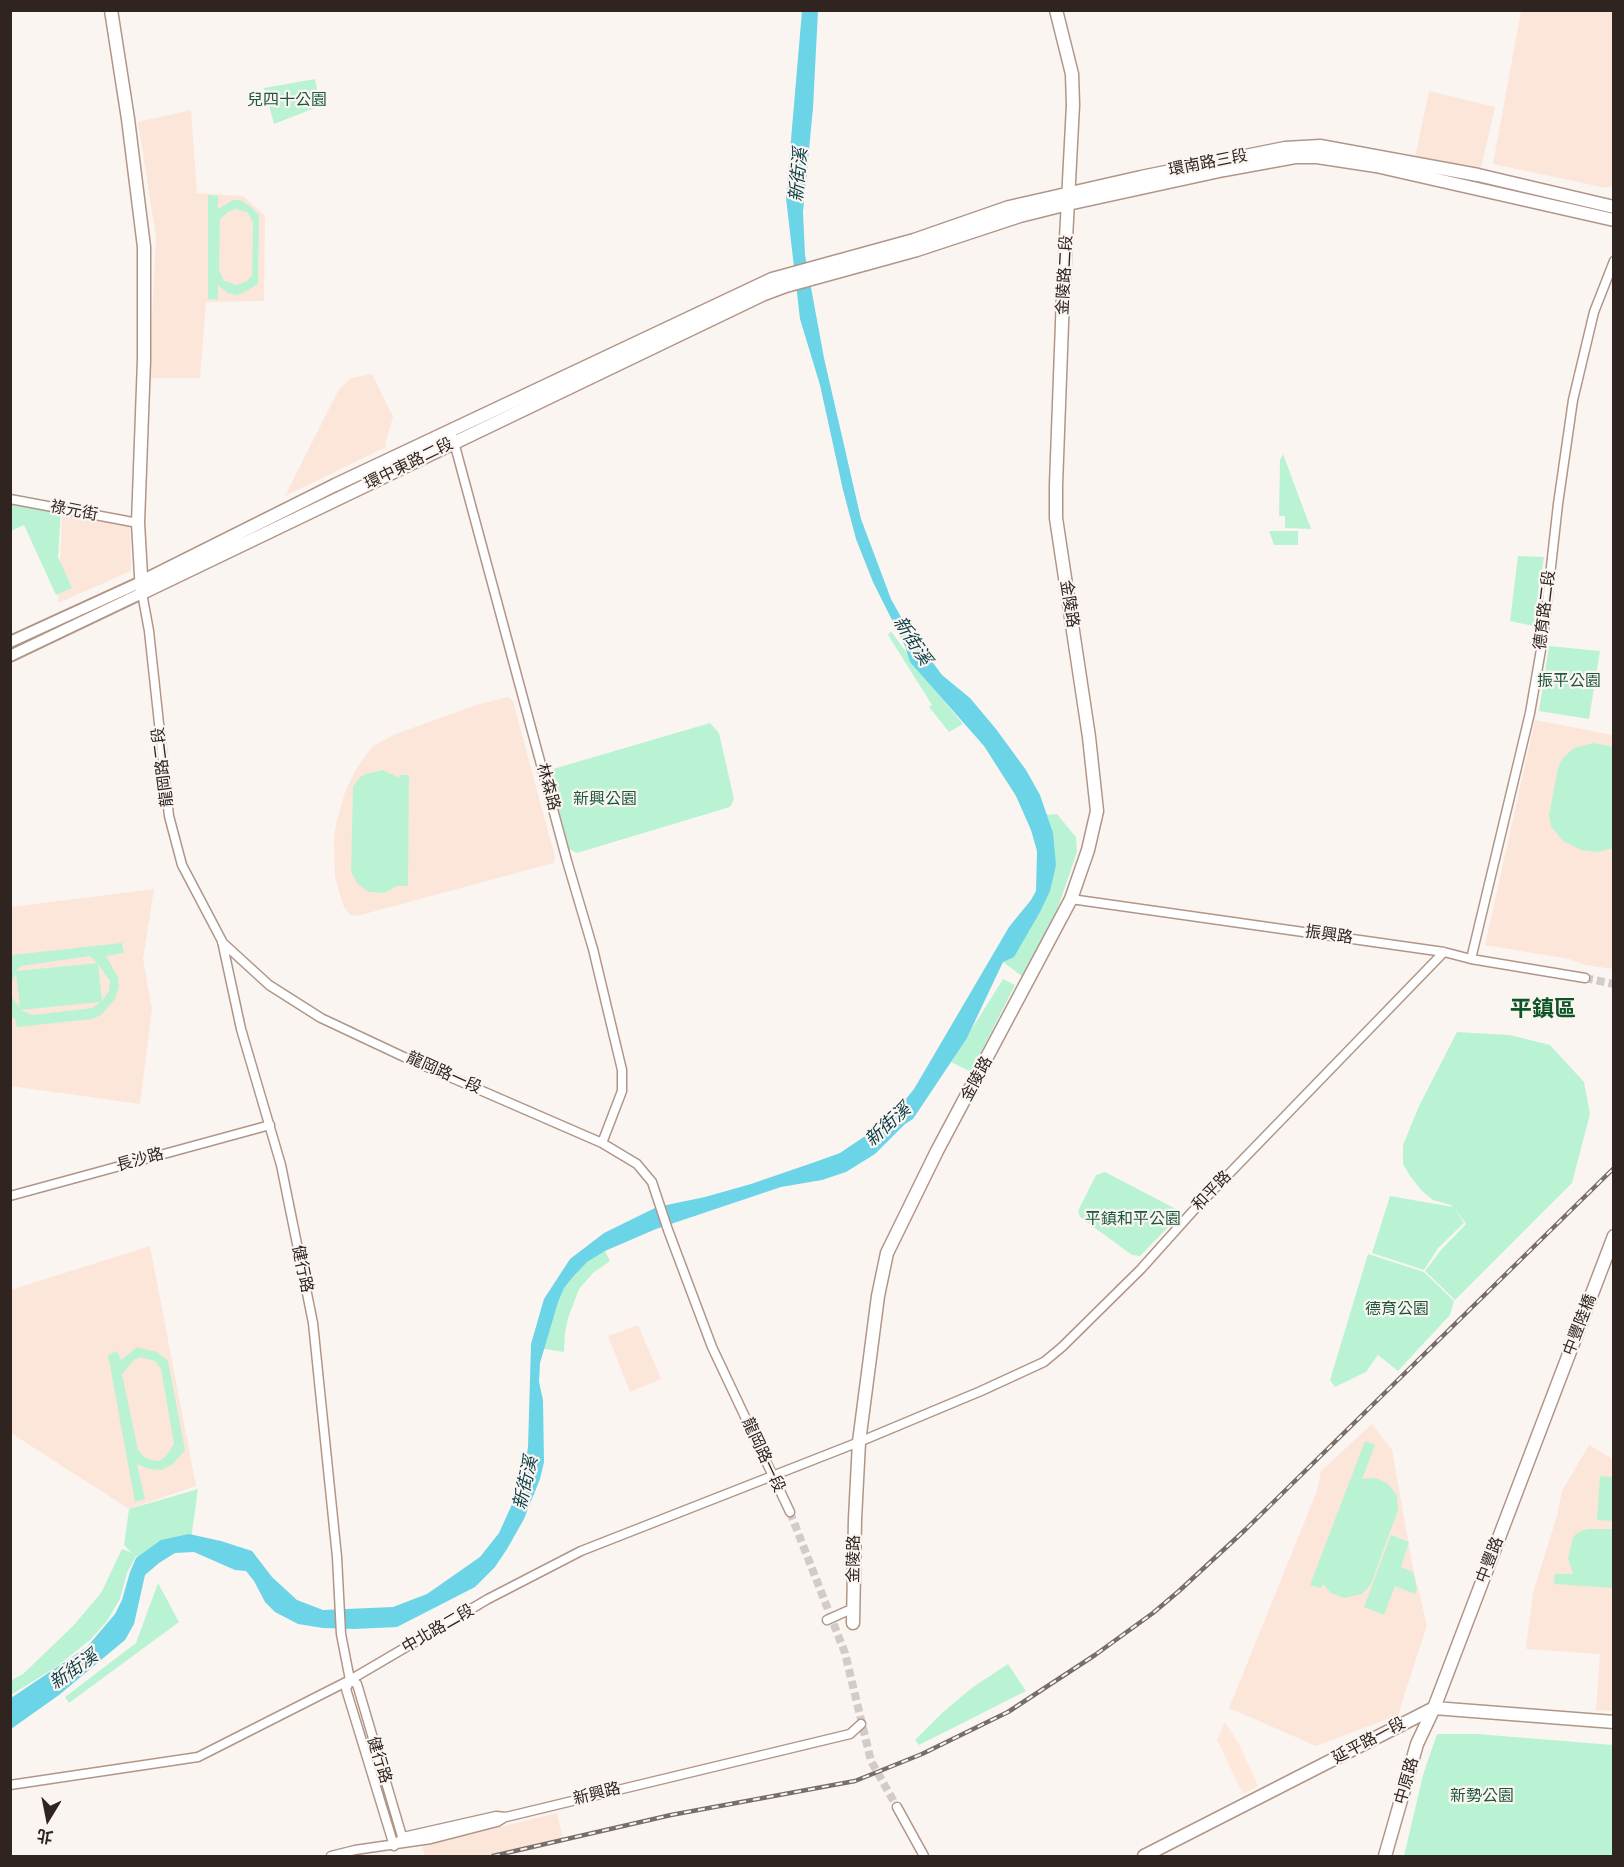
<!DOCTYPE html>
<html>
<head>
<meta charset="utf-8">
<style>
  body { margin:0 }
  #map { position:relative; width:1624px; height:1867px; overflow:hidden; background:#fbf5f2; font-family:"PT Sans","Noto Sans TC",sans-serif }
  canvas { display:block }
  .frame { position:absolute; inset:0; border:12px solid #2f241f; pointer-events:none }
  .north { position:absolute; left:18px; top:1789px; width:60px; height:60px; -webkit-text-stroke:4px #fbf5f2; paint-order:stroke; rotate:190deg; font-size:16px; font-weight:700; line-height:24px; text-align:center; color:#2f241f }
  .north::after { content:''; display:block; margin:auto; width:21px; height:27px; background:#2f241f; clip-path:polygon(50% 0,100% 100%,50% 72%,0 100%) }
</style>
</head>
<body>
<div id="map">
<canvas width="1624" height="1867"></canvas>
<div class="frame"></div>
<div class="north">北</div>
</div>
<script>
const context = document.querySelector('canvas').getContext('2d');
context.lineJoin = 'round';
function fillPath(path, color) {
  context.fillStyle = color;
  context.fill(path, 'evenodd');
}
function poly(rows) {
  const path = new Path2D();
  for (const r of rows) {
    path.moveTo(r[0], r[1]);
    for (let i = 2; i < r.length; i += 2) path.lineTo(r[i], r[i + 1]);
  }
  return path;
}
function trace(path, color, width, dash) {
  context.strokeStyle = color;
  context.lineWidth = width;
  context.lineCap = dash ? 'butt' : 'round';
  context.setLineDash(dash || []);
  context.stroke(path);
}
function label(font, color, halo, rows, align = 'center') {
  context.font = font + ' "PT Sans","Noto Sans TC",sans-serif';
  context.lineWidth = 4.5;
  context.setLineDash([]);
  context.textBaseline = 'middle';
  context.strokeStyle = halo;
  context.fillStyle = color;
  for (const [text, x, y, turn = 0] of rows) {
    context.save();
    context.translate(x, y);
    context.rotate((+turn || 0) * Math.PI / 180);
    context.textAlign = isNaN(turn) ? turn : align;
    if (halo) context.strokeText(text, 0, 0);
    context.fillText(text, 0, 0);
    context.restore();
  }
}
const built = poly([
  [1521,11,1613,11,1613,185,1606,188,1493,164],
  [1429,91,1495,107,1480,172,1415,157],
  [191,110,197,193,243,196,265,216,264,301,206,302,200,378,149,378,156,237,138,122],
  [372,374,393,417,385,444,386,447,285,496,339,389,351,378],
  [62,516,83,516,130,522,131,571,58,603],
  [508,697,513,701,555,857,553,863,357,916,350,915,343,905,338,888,335,876,334,839,336,824,345,792,355,771,363,759,373,746,396,734,476,705],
  [1535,720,1613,735,1613,969,1585,965,1569,959,1485,945],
  [154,889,143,959,152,1009,140,1104,11,1086,10,907],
  [150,1246,196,1486,129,1509,11,1433,10,1290],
  [638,1325,661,1379,630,1392,608,1336],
  [1372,1424,1392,1450,1413,1568,1427,1625,1398,1715,1316,1746,1229,1708,1317,1491,1321,1471],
  [1589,1445,1613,1459,1613,1711,1596,1710,1600,1654,1526,1649,1533,1592,1557,1516,1562,1491],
  [557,1813,563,1838,487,1856,425,1856,422,1846]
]);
const medical = poly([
  [1225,1722,1239,1744,1258,1786,1243,1794,1217,1740]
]);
const green = poly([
  [315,79,319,100,315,108,274,124,264,88],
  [208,195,218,196,218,209,233,200,240,200,250,206,259,215,258,284,243,293,235,295,228,293,218,285,218,300,208,299],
  [236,209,247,212,253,222,252,275,247,281,237,285,224,281,219,270,220,219,228,212],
  [1283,454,1311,529,1285,528,1285,516,1279,516,1280,460],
  [10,504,61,512,58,557,72,588,56,595,24,525,11,531],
  [1269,531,1298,531,1298,545,1274,545],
  [1518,556,1544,557,1533,626,1510,621],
  [891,631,924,677,963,724,949,732,929,707,932,705,888,635],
  [1549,646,1600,651,1589,719,1539,711],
  [710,723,719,733,734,799,730,807,577,853,569,849,550,776,553,769],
  [1593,743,1614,747,1613,848,1598,852,1581,850,1563,841,1551,826,1549,815,1558,768,1562,759,1574,748],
  [383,770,399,778,400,775,409,775,408,886,397,886,384,893,369,892,363,888,357,883,351,871,353,787,360,777,366,774],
  [1057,814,1076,837,1077,852,1056,913,1023,977,1003,962,1038,908,1042,815],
  [122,943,124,953,106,956,118,977,119,987,115,999,101,1015,92,1019,17,1027,15,1019,11,1016,11,996,20,1008,16,973,11,985,11,955],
  [90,956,97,963,16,971,21,966],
  [98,964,110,981,109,991,102,1001],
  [100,1002,93,1008,32,1015,21,1010],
  [1003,979,1015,985,971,1072,951,1062],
  [1457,1032,1510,1035,1550,1045,1584,1082,1590,1114,1572,1183,1455,1300,1425,1271,1441,1250,1466,1224,1455,1209,1464,1223,1438,1248,1424,1270,1372,1253,1390,1196,1453,1207,1451,1205,1433,1200,1422,1191,1410,1176,1403,1164,1403,1145,1419,1106],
  [1105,1172,1176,1209,1180,1215,1140,1256,1132,1255,1080,1217,1078,1211,1096,1175],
  [605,1251,610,1261,593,1273,579,1289,568,1318,565,1333,564,1352,539,1348,543,1324,564,1288,587,1261],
  [1368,1254,1424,1272,1454,1301,1450,1315,1398,1371,1378,1355,1366,1372,1335,1387,1330,1380],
  [137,1347,157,1352,168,1361,185,1450,173,1464,161,1470,149,1469,137,1464,145,1499,135,1502,108,1355,117,1351,121,1360],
  [140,1357,155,1361,161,1369,174,1444,166,1456,159,1461,152,1460,144,1457,138,1450,122,1374,134,1360],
  [1365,1441,1375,1445,1362,1479,1376,1478,1387,1483,1397,1495,1398,1510,1371,1584,1362,1594,1344,1598,1331,1593,1323,1584,1321,1588,1310,1585],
  [1600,1476,1613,1477,1613,1521,1597,1520],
  [198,1489,191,1540,142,1562,136,1556,127,1573,120,1599,107,1621,90,1640,56,1667,11,1695,10,1681,23,1674,73,1626,101,1593,122,1549,132,1553,124,1545,129,1509],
  [1591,1529,1613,1529,1613,1588,1554,1584,1555,1574,1573,1574,1568,1558,1573,1538,1576,1534,1583,1530],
  [1391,1535,1409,1542,1401,1567,1413,1572,1417,1588,1415,1594,1395,1586,1384,1615,1364,1607],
  [158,1583,179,1622,69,1703,65,1697,136,1643],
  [1008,1664,1026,1691,919,1745,915,1740,943,1712,973,1687],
  [1437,1734,1477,1734,1613,1745,1613,1856,1404,1856,1423,1775]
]);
const water = poly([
  [802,11,818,11,813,108,803,212,805,255,824,358,861,519,891,599,906,626,942,675,970,698,996,729,1026,770,1040,795,1053,833,1056,865,1050,891,1040,912,1014,957,1003,962,967,1038,913,1119,905,1124,875,1154,846,1172,822,1180,781,1187,656,1229,605,1251,587,1262,573,1277,564,1288,558,1302,540,1363,539,1382,543,1400,544,1462,540,1479,524,1519,507,1549,495,1567,475,1587,397,1627,354,1629,323,1628,298,1624,275,1612,265,1602,254,1581,246,1571,235,1570,194,1552,175,1553,159,1563,145,1575,134,1624,125,1640,59,1695,11,1729,11,1698,87,1647,115,1614,122,1600,130,1572,136,1558,161,1540,189,1534,221,1541,252,1551,272,1577,297,1600,323,1610,393,1607,427,1594,480,1557,499,1533,523,1480,528,1447,531,1344,544,1299,570,1259,604,1233,657,1207,705,1197,751,1184,815,1162,840,1153,871,1132,896,1111,914,1089,1009,927,1031,900,1036,891,1037,851,1031,830,1016,796,984,746,910,662,905,646,873,582,856,539,843,490,820,385,800,319,786,198]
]);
const minorTunnel = poly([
  [1585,978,1614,984],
  [790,1512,845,1653,871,1761,897,1807]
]);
const minor = poly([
  [451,431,567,861,593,949,622,1070,622,1091,602,1143],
  [10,499,138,523],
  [142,593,149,631,169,816,182,865,222,941,241,1029,281,1165,313,1323,337,1557,341,1634,350,1680,346,1689,394,1846],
  [1071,899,1444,952,1471,959,1585,978],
  [222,942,269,985,321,1018,404,1057,602,1143,637,1164,652,1182,668,1230,712,1347,790,1512],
  [1471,959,1530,713,1543,638,1558,504,1573,400,1594,312,1614,261],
  [10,1196,270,1125],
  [827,1620,847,1611],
  [350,1680,357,1684,404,1843],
  [10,1785,198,1757,350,1680,488,1599,581,1551,859,1442,981,1391,1044,1362,1062,1347,1141,1269,1193,1211,1444,952],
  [897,1807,924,1856],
  [394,1846,403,1837,496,1816,506,1817,850,1734,861,1724],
  [331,1856,355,1850,431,1839,497,1822,505,1817]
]);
const tertiary = poly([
  [10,642,141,582],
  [10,656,142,593]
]);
const secondary = poly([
  [111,10,128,119,144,247,144,360,138,523,142,593,762,295,786,286,917,250,1020,216,1068,204,1224,170,1295,157,1317,157,1376,166,1614,220],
  [141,582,335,485,772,279,914,240,1009,207,1141,177,1285,148,1320,146,1478,175,1614,207],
  [853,1623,855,1519,859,1442,878,1296,887,1253,937,1151,1071,899,1088,850,1097,811,1089,737,1056,518,1056,485,1063,296,1073,105,1072,74,1056,10],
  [1144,1856,1434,1708,1614,1722],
  [1385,1856,1417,1744,1434,1708,1614,1236]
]);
const rail = poly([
  [493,1856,671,1815,855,1781,922,1754,1008,1712,1095,1655,1153,1613,1179,1591,1245,1530,1614,1168]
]);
const parkNames = [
  ["兒四十公園",287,100],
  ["振平公園",1569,681],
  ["新興公園",605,799],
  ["平鎮和平公園",1133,1219],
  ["德育公園",1397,1309],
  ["新勢公園",1482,1796]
];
const streetNames = [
  ["環南路三段",1208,163,-11],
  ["金陵路二段",1065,275,-87],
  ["環中東路二段",409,464,-26],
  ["祿元街",74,511,11],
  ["金陵路",1069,604,81],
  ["德育路二段",1545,610,-83],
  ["龍岡路二段",163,767,-97],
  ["林森路",548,787,75],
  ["振興路",1329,935,8],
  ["龍岡路一段",444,1073,24],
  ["金陵路",977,1079,-62],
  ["長沙路",140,1160,-15],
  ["和平路",1212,1191,-46],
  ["健行路",302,1269,78],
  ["中豐陸橋",1580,1325,-69],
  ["龍岡路一段",763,1455,65],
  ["金陵路",854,1559,-89],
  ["中豐路",1490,1560,-69],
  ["中北路二段",438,1629,-30],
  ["延平路一段",1369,1741,-28],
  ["健行路",379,1760,73],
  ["中原路",1407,1781,-74],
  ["新興路",597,1794,-14]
];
const waterNames = [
  ["新街溪",799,175,-85],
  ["新街溪",912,641,57],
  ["新街溪",888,1125,-42],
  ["新街溪",526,1483,-77],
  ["新街溪",74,1670,-35]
];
const districtNames = [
  ["平鎮區",1543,1010]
];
fillPath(built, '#fce6da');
fillPath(medical, '#fee7db');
fillPath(green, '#baf3d4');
fillPath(water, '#6bd4e7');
trace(minorTunnel, '#d2cbc8', 8, [8, 4]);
trace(minor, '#b19688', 11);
trace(tertiary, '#b19688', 14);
trace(secondary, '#b19688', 15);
trace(minor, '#fff', 8);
trace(tertiary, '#fff', 10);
trace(secondary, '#fff', 12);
trace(rail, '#776e6a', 4.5);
trace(rail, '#fbf5f2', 2, [7]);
label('16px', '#1a583d', '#fbf5f2', parkNames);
label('16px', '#2f241f', '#fbf5f2', streetNames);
label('italic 18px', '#0a3c44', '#fbf5f2', waterNames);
label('bold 22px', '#0d5427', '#fbf5f2', districtNames);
</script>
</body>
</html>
